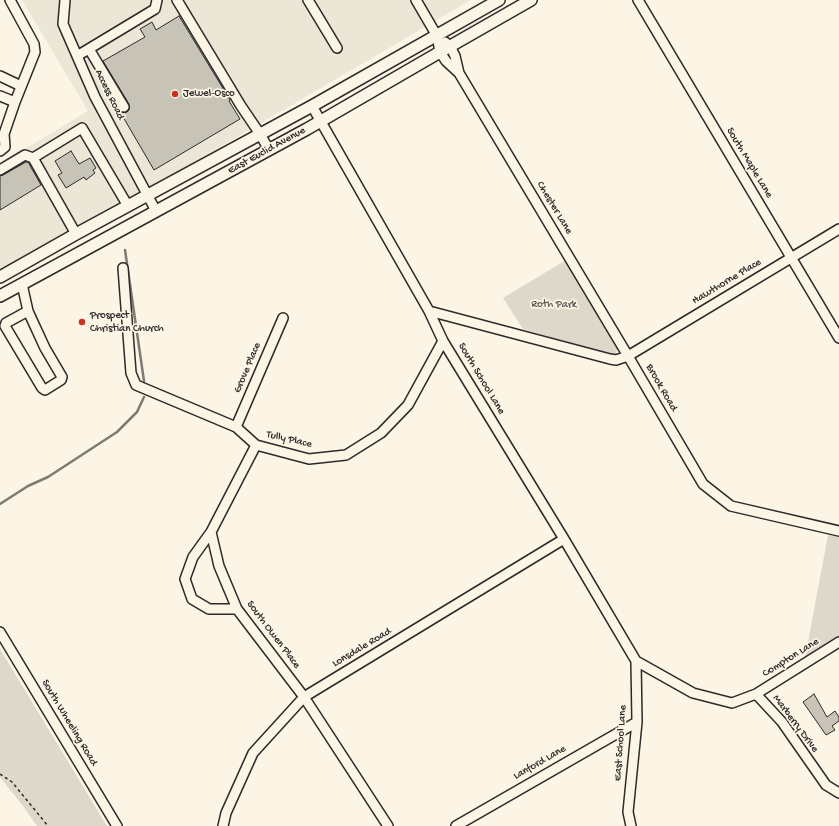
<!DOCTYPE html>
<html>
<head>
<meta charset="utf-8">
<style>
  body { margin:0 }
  canvas { display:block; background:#fcf5e5 }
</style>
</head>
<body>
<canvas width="839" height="826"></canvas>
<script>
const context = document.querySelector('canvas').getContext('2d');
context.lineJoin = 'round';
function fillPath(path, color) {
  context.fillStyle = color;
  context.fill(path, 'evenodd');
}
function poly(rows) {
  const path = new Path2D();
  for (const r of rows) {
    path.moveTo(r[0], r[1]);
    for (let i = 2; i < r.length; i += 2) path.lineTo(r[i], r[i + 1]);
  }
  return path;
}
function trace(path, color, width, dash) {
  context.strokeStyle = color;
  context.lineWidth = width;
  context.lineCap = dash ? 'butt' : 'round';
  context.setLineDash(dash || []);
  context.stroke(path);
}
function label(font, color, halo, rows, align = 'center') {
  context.font = font + ' "Gochi Hand",sans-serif';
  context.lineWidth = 3.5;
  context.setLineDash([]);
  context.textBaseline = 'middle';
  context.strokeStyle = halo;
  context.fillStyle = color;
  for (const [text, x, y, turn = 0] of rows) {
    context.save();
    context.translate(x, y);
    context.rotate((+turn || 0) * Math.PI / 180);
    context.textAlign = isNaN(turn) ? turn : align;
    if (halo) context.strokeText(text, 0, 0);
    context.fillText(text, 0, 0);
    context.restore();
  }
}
const built = poly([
  [22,0,471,0,133,198,0,271,0,164,88,111]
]);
const green = poly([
  [566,260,618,346,618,349,615,354,611,355,523,329,503,298],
  [828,535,839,537,839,637,805,658],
  [0,649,107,826,37,826,23,806,0,777]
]);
const stream = poly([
  [125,250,144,381],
  [0,504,28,486,48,477,117,432,137,412,144,397]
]);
const building = poly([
  [179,16,230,100,229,101,240,119,154,170,119,110,121,112,127,112,129,110,129,104,103,61,145,37,140,29,152,22,156,30,179,16],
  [71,151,79,164,90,158,96,168,93,170,95,173,86,180,84,177,66,188,58,175,62,173,55,161,71,151],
  [26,162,28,162,41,185,0,210,0,176,3,175,26,162],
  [814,694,827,717,835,711,839,717,839,721,832,726,835,730,826,735,803,702,814,694]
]);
const path = poly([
  [0,774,12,782,48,826]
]);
const minor = poly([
  [65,0,63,24,95,97,156,211],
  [177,0,241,106,260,134,269,150],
  [308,0,337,48],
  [416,0,437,36,440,52,446,61,459,73,628,356,703,484,731,506,839,531],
  [638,0,839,338],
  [445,42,450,46,455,56,459,73],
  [89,49,124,107],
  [77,56,155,9,157,0],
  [0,76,21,86],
  [0,96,15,102],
  [312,106,429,311,443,341,564,539,636,661,637,722,628,812,631,826],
  [0,151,5,147,4,134,15,102,35,52,34,44,10,0],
  [0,170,25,155,33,158],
  [76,234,33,158,82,128,128,206],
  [123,268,131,373,136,385,236,427,256,445,309,459,346,455,381,433,408,405,443,341],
  [22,284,28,311,33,322,45,348,62,377,61,380,45,390,42,388,5,326,6,323,28,311],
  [429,311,610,359,616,360,628,356,839,229],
  [236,427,283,318],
  [211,532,219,566,237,609,304,697,388,826],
  [237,609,209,609,192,599,185,579,193,557,211,532,256,445],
  [0,632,117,826],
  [636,661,693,693,732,703,756,694,782,722,826,785,839,793],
  [756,694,839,642],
  [223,826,226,813,253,753,304,697,564,539],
  [456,826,637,722]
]);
const major = poly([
  [0,277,76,234,312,106,499,0],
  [0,296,307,129,440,52,531,0]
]);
const markers = [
  [175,94,4,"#c8321e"],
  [82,322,4,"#c8321e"]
];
const poiNames = [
  ["Jewel-Osco",183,94],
  ["Prospect",90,316],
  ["Christian Church",90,329]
];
const streetNames = [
  ["Access Road",109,95,64],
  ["East Euclid Avenue",267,151,-29],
  ["South Maple Lane",749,163,59],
  ["Chester Lane",554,208,59],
  ["Hawthorne Place",727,282,-31],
  ["Grove Place",248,368,-67],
  ["South School Lane",481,379,59],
  ["Brook Road",661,388,60],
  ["Tully Place",289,440,13],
  ["South Owen Place",273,635,53],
  ["Lonsdale Road",362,648,-31],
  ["Compton Lane",791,658,-32],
  ["South Wheeling Road",69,723,59],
  ["Marberry Drive",795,724,53],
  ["East School Lane",621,743,-86],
  ["Lanford Lane",540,763,-30]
];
const parkNames = [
  ["Roth Park",554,305]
];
fillPath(built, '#ece6d7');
fillPath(green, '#ded8ca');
trace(stream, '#7d7b74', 2.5);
fillPath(building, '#c8c3b7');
trace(building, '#2b2b2b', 1);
trace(minor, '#2b2b2b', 12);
trace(major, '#2b2b2b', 14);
trace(path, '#2b2b2b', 1.5, [3, 3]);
trace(minor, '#fcf5e5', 9);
trace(major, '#fcf5e5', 11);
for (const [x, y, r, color] of markers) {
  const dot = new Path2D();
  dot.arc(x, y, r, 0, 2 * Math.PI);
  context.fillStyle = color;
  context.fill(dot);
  trace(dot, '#fcf5e5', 1.5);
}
label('11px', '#2b2b2b', '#fcf5e5', poiNames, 'left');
label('11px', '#2b2b2b', '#fcf5e5', streetNames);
label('11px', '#585653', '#fcf5e5', parkNames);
</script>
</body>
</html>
